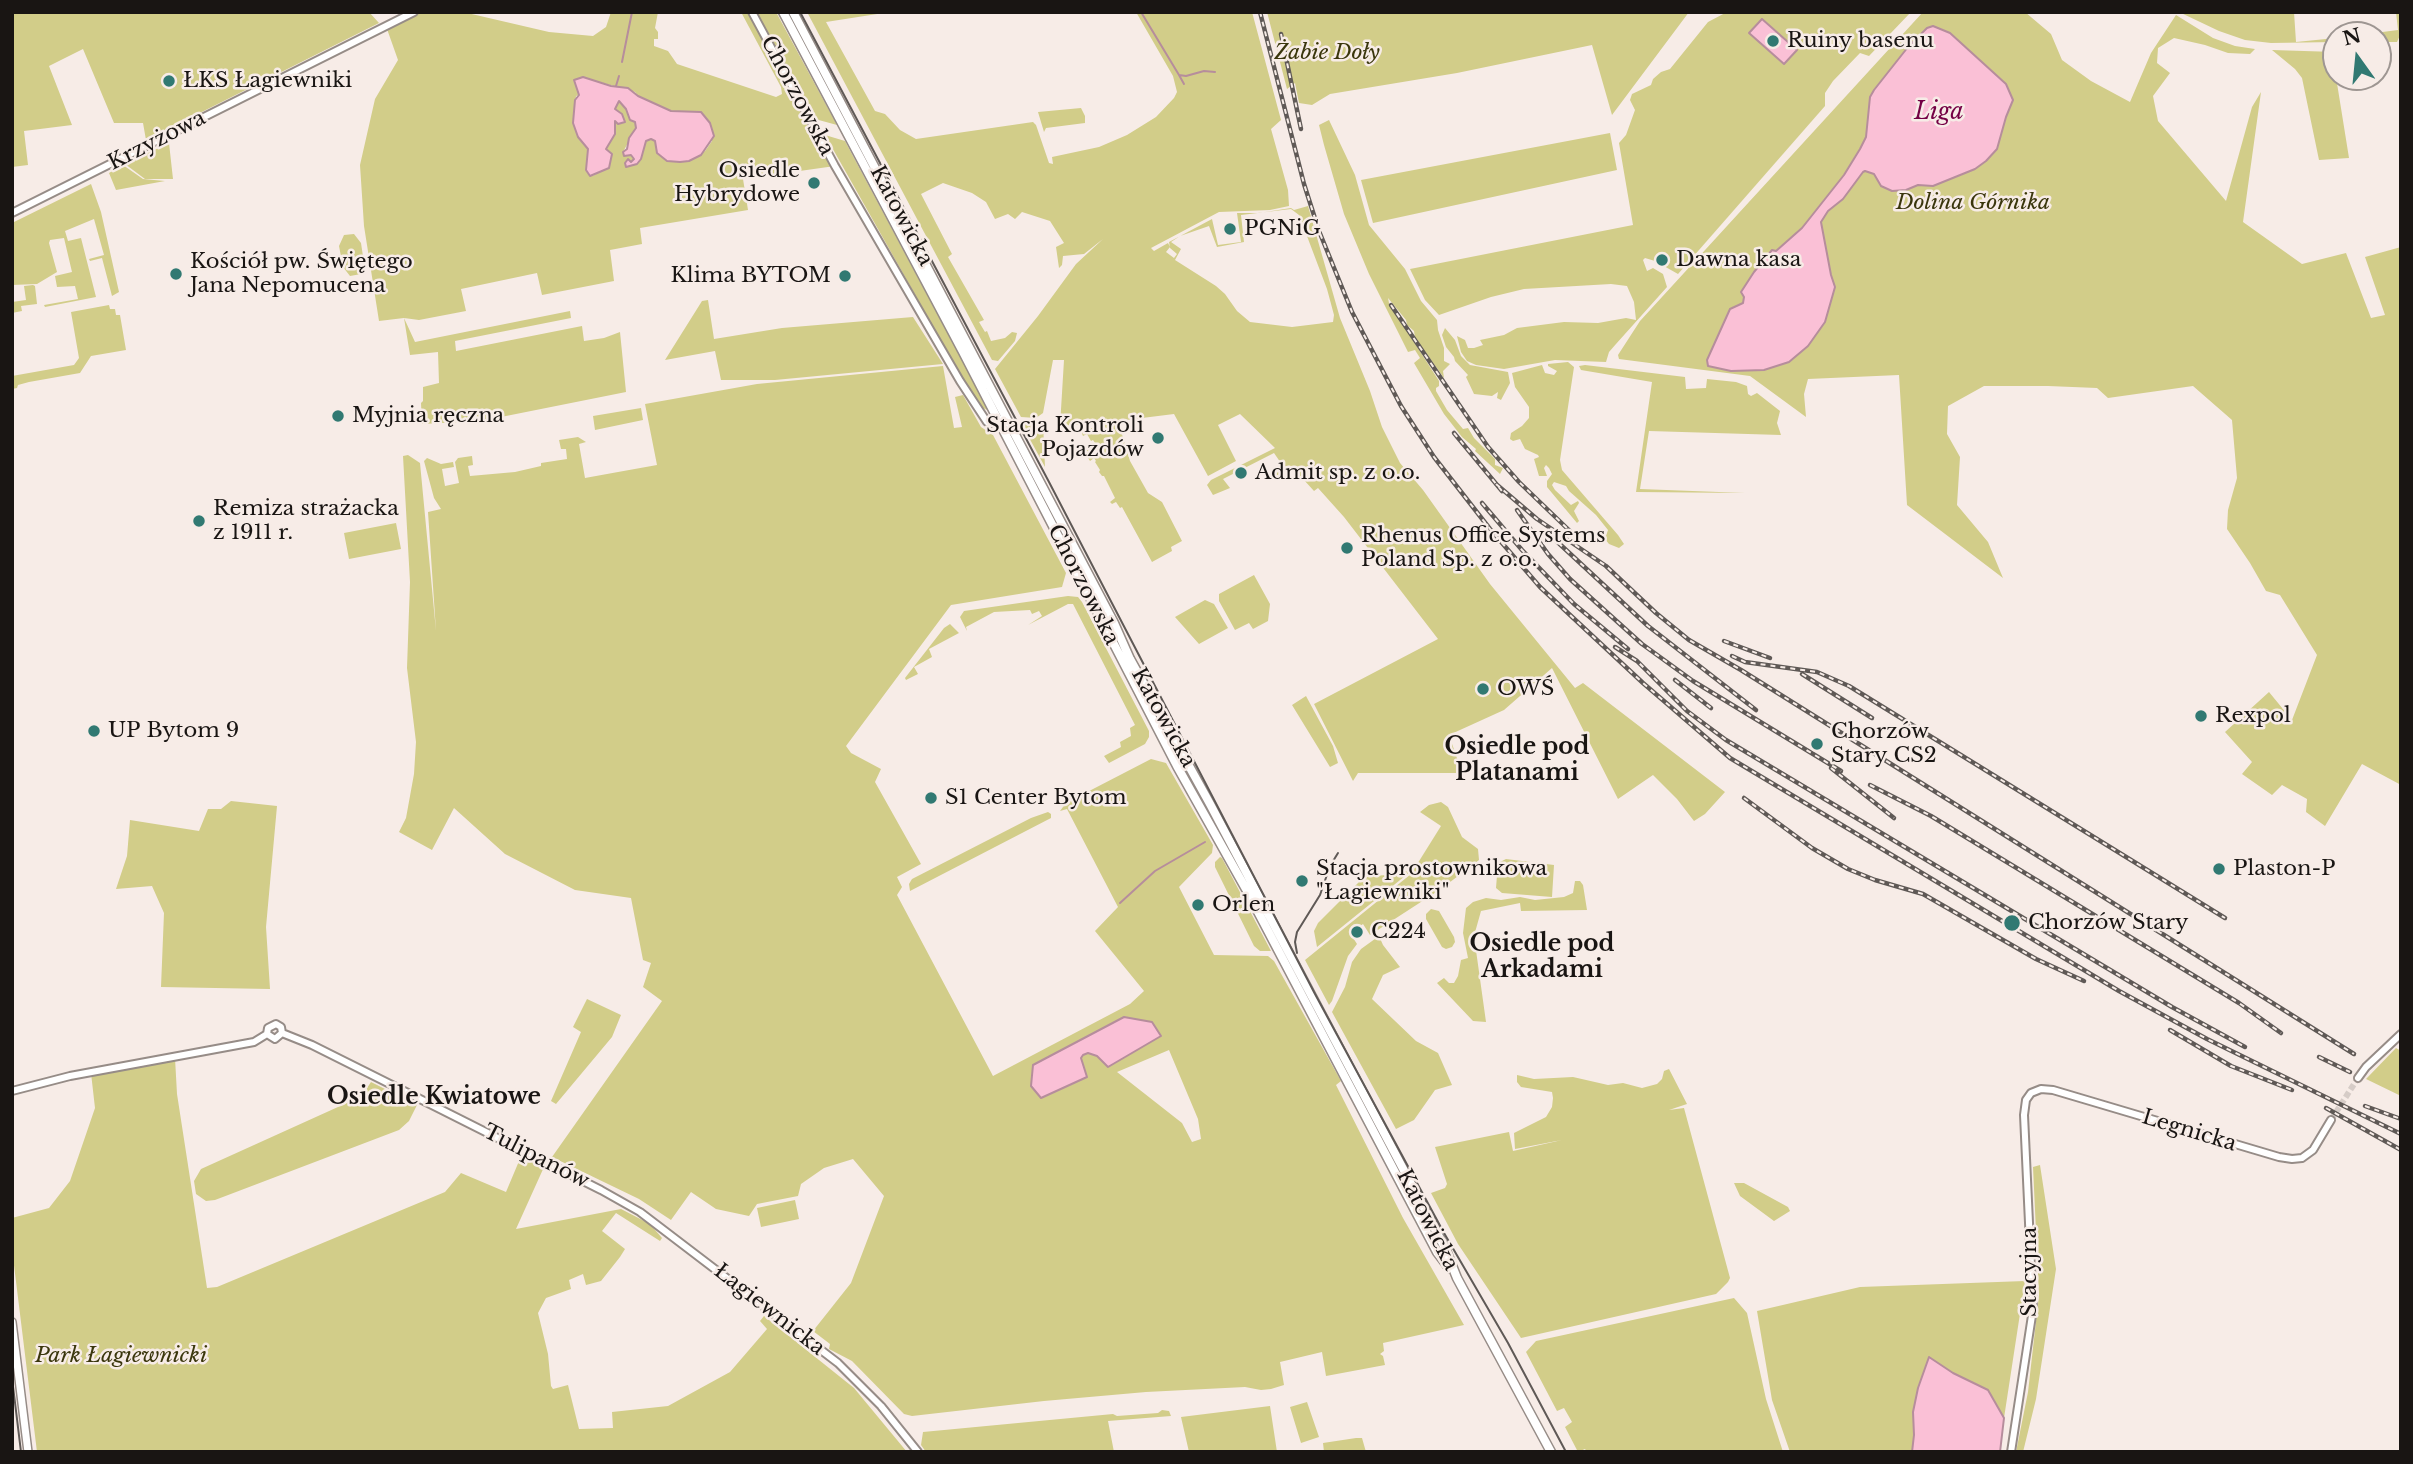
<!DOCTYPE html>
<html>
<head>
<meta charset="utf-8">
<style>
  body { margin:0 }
  #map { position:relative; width:2413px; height:1464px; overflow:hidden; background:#f7ece7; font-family:"Libre Baskerville",serif }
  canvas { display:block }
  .frame { position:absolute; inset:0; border:14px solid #191513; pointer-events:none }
  .north { position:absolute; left:2322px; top:21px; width:70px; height:70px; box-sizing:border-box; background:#f7ece7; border:2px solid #9e9692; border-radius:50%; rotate:345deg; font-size:19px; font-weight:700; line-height:28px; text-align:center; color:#191513 }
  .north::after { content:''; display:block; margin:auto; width:24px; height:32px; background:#317972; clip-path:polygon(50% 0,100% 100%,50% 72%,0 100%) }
</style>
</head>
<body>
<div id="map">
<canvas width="2413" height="1464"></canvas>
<div class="frame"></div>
<div class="north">N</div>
</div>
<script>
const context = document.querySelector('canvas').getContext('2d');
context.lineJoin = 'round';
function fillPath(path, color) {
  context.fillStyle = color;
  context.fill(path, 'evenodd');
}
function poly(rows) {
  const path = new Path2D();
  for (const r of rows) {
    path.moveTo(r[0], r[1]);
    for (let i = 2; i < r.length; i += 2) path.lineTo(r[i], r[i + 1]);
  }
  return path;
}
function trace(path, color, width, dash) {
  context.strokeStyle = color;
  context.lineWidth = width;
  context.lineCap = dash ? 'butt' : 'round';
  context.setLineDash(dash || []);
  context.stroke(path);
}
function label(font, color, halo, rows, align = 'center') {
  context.font = font + ' "Libre Baskerville",serif';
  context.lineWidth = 5;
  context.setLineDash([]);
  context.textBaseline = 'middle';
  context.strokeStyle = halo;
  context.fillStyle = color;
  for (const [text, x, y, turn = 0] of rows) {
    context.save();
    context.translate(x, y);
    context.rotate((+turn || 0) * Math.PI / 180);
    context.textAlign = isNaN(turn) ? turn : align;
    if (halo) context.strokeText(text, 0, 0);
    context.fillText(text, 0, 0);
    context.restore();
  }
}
const green = poly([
  [12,12,369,12,379,23,146,140,143,123,114,123,83,49,49,66,72,125,24,131,28,165,12,167],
  [420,12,463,12,549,32,593,36,606,27,611,12,658,12,655,28,658,32,658,39,654,39,654,46,668,51,677,64,776,97,782,94,781,87,741,12,752,12,835,166,743,179,748,210,640,228,642,244,610,250,614,281,542,295,537,273,461,289,466,311,419,320,404,318,415,342,570,311,571,318,455,341,456,351,582,326,584,341,604,338,620,332,626,392,481,421,422,424,421,403,423,401,423,387,439,383,438,352,410,355,404,318,379,321,364,226,360,165,375,99,398,60,387,29],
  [589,79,635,92,638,96,671,111,701,112,710,123,712,141,705,151,680,162,667,161,657,153,655,141,652,139,646,141,640,159,626,167,629,160,631,162,634,160,631,155,624,156,623,152,636,128,635,122,630,120,626,109,619,101,615,109,625,121,618,124,615,120,606,149,610,165,598,171,595,175,590,176,586,170,588,149,578,137,573,123,576,96,579,95,578,91],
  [756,12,776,12,837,125,815,119],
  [807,12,890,12,826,22,875,111,885,114,900,130,916,139,1033,122,1036,125,1049,163,1053,164,1052,157,1099,147,1127,135,1156,117,1174,98,1177,92,1173,76,1136,12,1252,12,1281,120,1271,129,1288,190,1289,206,1270,210,1219,212,1151,248,1154,251,1168,243,1170,247,1166,252,1174,258,1177,254,1170,248,1169,242,1212,219,1218,245,1241,242,1237,213,1259,213,1291,208,1294,210,1308,206,1340,318,1370,391,1382,427,1400,463,1423,490,1490,584,1575,688,1583,683,1725,792,1705,814,1694,821,1677,799,1653,775,1618,799,1552,668,1504,710,1449,735,1462,773,1358,773,1353,781,1314,704,1438,639,1344,517,1318,488,1314,491,1293,468,1271,478,1268,477,1285,469,1274,453,1223,479,1230,488,1213,495,1207,485,1211,480,1275,448,1240,414,1218,425,1236,461,1208,476,1174,414,1118,421,1130,461,1148,493,1162,502,1182,541,1171,547,1172,551,1152,562,1122,507,1120,508,1116,502,1112,504,1110,502,1115,498,1104,476,1102,476,1099,472,1100,470,1095,462,1096,461,1094,458,1090,461,1088,458,1087,454,1091,452,1090,450,1086,452,1086,450,1095,443,1093,440,1091,441,1087,434,1083,436,1081,431,1113,422,1060,426,1064,360,1053,360,1043,413,1036,418,1021,417,995,369,1038,316,1076,264,1103,239,1084,254,1063,256,1062,265,1059,268,1056,247,1064,243,1050,221,1022,212,1015,219,1008,214,995,219,986,202,972,193,943,183,921,194,952,254,948,257,984,320,979,322,985,332,987,331,991,341,1005,338,1012,332,1017,333,1015,341,998,361,992,360],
  [1291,209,1299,215,1327,289,1334,315,1333,322,1292,327,1250,322,1237,311,1225,294,1216,286,1175,260,1181,249,1171,242,1180,236,1209,226,1217,247,1244,242,1241,215],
  [1267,12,1689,12,1612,115,1592,45,1457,73,1330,94,1312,105,1299,103,1295,83,1287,89],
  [1727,12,1911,12,1869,56,1860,53,1833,81,1825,93,1825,106,1678,274,1655,261,1645,258,1643,260,1647,271,1653,268,1663,274,1667,287,1616,344,1609,352,1606,362,1555,360,1504,369,1476,365,1467,361,1461,352,1457,336,1465,340,1468,348,1474,348,1483,345,1480,340,1504,335,1517,328,1564,322,1598,323,1626,318,1636,320,1634,302,1627,286,1611,284,1524,289,1491,297,1439,315,1425,300,1410,269,1633,225,1619,143,1626,135,1635,110,1630,100,1632,94,1651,85,1653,79,1661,72,1670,69,1708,22],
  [1923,12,2025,12,2051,34,2062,60,2091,81,2130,102,2151,53,2176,15,2213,38,2235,46,2255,49,2250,54,2228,53,2205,45,2174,38,2158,48,2157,63,2170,73,2153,96,2158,121,2226,201,2252,107,2261,92,2243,222,2302,264,2346,253,2371,318,2385,315,2365,257,2401,247,2401,785,2362,764,2325,826,2306,812,2307,799,2282,785,2272,795,2242,774,2252,762,2225,732,2269,692,2292,720,2317,655,2280,595,2266,591,2250,563,2227,529,2228,510,2237,478,2232,420,2193,386,2108,398,2097,388,2048,386,1984,386,1948,406,1947,434,1960,457,1957,505,1988,542,2003,578,1907,505,1899,375,1808,379,1804,394,1806,417,1750,376,1619,359,1618,355,1640,321],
  [2179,12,2294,12,2296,42,2336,38,2336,42,2271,43,2245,40,2219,31],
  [2396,12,2400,12,2401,20,2401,33,2397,42,2378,42,2378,35,2359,35,2398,30],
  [2272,50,2336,52,2336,77,2349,158,2319,160,2302,78,2295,69],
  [1081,108,1085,116,1085,123,1046,128,1044,132,1038,112],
  [1329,120,1355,175,1369,225,1405,269,1421,301,1437,320,1438,330,1444,348,1444,361,1450,364,1443,371,1444,378,1415,338,1414,331,1407,325,1406,320,1388,298,1389,303,1439,381,1439,386,1436,388,1436,391,1447,410,1463,429,1468,428,1474,438,1495,459,1495,465,1503,468,1500,474,1475,451,1476,449,1462,437,1444,414,1414,363,1420,358,1415,350,1408,352,1369,274,1344,214,1324,145,1319,125],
  [1610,133,1617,170,1373,223,1361,180],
  [825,135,845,141,989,411,981,407,967,387],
  [169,143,173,179,145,179,125,164],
  [123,165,143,179,165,181,116,190,109,173],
  [91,184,101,212,119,292,112,296,102,258,90,261,89,259,104,255,94,219,65,231,68,241,81,238,96,297,45,307,44,305,78,299,75,286,57,287,55,276,72,272,64,238,50,240,49,243,57,272,37,284,12,285,12,223],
  [354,234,361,243,364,263,361,274,350,276,343,267,339,246,344,235],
  [33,285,35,286,37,304,21,306,22,311,12,313,12,302,26,300,24,286],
  [708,300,714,339,782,328,913,317,943,364,775,380,721,380,715,351,665,360,702,301],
  [109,305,110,309,115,309,116,315,120,315,126,350,91,356,80,373,29,382,18,385,17,388,12,389,12,376,74,365,79,358,71,312],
  [1445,328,1455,340,1461,356,1470,365,1508,372,1510,383,1501,400,1497,398,1498,392,1492,396,1474,394,1466,377,1468,375,1455,361,1454,357,1446,347,1442,335],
  [1568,362,1574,367,1560,460,1562,470,1618,535,1624,544,1619,548,1609,544,1605,539,1608,530,1596,515,1569,491,1566,486,1554,482,1552,485,1555,490,1571,505,1578,501,1579,503,1574,511,1579,521,1577,523,1547,487,1547,481,1552,474,1549,468,1546,465,1544,468,1547,476,1539,476,1534,459,1539,457,1538,455,1525,449,1520,439,1513,441,1510,439,1511,433,1522,426,1529,418,1529,407,1515,387,1512,373,1542,365,1545,373,1554,375,1557,371,1548,366,1548,364],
  [1585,365,1685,377,1686,389,1706,388,1707,379,1736,382,1747,386,1748,394,1751,396,1757,393,1780,411,1777,423,1781,435,1649,431,1640,489,1745,493,1636,492,1652,382,1581,370,1579,366],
  [943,366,954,428,962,427,955,397,963,395,981,427,993,435,1066,573,1062,587,951,605,846,746,851,753,881,769,875,782,921,864,897,877,902,887,897,895,993,1076,1130,1004,1144,991,1095,931,1118,907,1067,809,1060,811,1066,803,1151,759,1166,763,1213,845,1212,853,1179,887,1214,955,1268,956,1274,961,1341,1081,1336,1085,1403,1218,1464,1325,1383,1343,1384,1351,1380,1354,1383,1356,1385,1365,1326,1376,1322,1352,1280,1362,1284,1385,1271,1389,1261,1390,1245,1387,1146,1392,1044,1401,912,1416,904,1414,852,1361,829,1349,830,1344,813,1331,851,1283,884,1196,853,1159,824,1168,801,1184,798,1196,757,1204,749,1216,716,1209,691,1192,671,1220,639,1199,552,1157,662,1001,643,987,651,963,643,960,631,898,575,890,505,854,454,808,432,850,399,832,406,818,414,774,416,742,407,668,410,582,403,456,408,455,420,463,436,631,428,512,441,509,434,498,424,461,427,458,441,464,453,462,454,467,442,469,445,486,459,483,455,462,458,458,472,456,473,465,468,466,470,476,515,472,541,466,541,463,567,459,566,449,561,449,559,440,578,437,586,442,579,444,585,478,618,472,657,465,645,404,757,384],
  [1169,1050,1198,1119,1201,1139,1192,1142,1182,1123,1117,1072],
  [641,408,643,420,595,430,593,416],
  [1026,420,1041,420,1043,423,1045,467,1020,421],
  [396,523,401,549,349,559,344,533],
  [1254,575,1270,604,1268,621,1253,629,1249,623,1235,630,1219,601,1219,594],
  [1068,596,1078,597,1082,602,1149,731,1149,737,1145,744,1109,763,1104,756,1121,747,1120,742,1131,736,1130,728,1135,725,1073,604,1068,604,1028,625,1042,616,1039,611,1032,614,1030,610,994,612,966,627,967,631,960,617,964,611],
  [1205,600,1214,604,1228,628,1199,644,1175,617],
  [950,624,959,633,929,649,932,657,914,667,918,674,906,680,905,678,944,628],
  [1306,696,1333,746,1338,763,1330,767,1292,705],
  [231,801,277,806,266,927,270,989,161,987,164,913,152,886,116,889,127,856,130,820,199,831,208,809,221,809],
  [1441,802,1448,807,1462,837,1478,849,1479,860,1441,889,1370,935,1363,924,1350,933,1357,944,1348,956,1332,1001,1329,1005,1305,960,1411,874,1441,826,1420,812,1429,805],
  [1048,812,1051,814,1051,818,910,891,909,884,912,879,1031,818],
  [1220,857,1222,858,1271,951,1260,951,1254,946,1215,867,1215,862],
  [1506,859,1554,865,1552,897,1502,893,1496,888,1498,863],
  [1403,871,1410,872,1317,947,1314,931,1318,923,1360,881,1369,876,1388,875],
  [1575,881,1580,881,1583,885,1587,910,1521,911,1520,903,1481,911,1474,936,1486,1022,1473,1021,1437,983,1444,978,1449,983,1454,983,1458,976,1461,960,1468,958,1463,933,1466,908,1473,902,1486,898,1501,900,1520,897,1535,900,1564,897,1573,893],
  [1431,909,1439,911,1454,937,1455,942,1452,947,1446,949,1442,947,1426,919,1426,914],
  [1379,936,1383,945,1400,967,1383,975,1372,999,1416,1041,1438,1053,1452,1085,1435,1090,1414,1120,1396,1129,1332,1012,1345,987,1352,962,1361,949],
  [587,999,621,1015,612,1037,556,1104,551,1101,581,1032,573,1027],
  [2396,1048,2401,1051,2401,1096,2366,1079],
  [175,1058,177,1094,207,1288,217,1287,445,1192,461,1173,506,1192,522,1154,544,1167,516,1229,621,1209,650,1224,662,1238,660,1241,616,1213,602,1231,625,1249,620,1257,601,1281,586,1285,583,1274,569,1280,571,1289,546,1298,538,1313,548,1354,551,1386,553,1389,568,1385,579,1429,613,1428,612,1412,668,1406,730,1372,767,1329,760,1321,764,1316,854,1388,907,1452,37,1452,12,1249,12,1218,49,1208,70,1181,95,1108,91,1073],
  [1669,1069,1687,1104,1669,1110,1684,1108,1730,1278,1728,1282,1716,1294,1521,1338,1458,1244,1431,1193,1445,1188,1447,1184,1435,1147,1509,1132,1513,1151,1562,1140,1515,1149,1514,1133,1546,1117,1552,1107,1553,1098,1552,1092,1521,1087,1517,1082,1517,1075,1534,1079,1573,1077,1608,1085,1623,1083,1642,1088,1657,1084,1662,1079,1664,1071],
  [371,1082,417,1105,409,1121,399,1130,215,1200,206,1201,196,1194,194,1181,201,1169,349,1102,365,1091],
  [2040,1165,2056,1269,2036,1399,2023,1452,2016,1452,2028,1392,2039,1295,2033,1167],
  [1734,1183,1744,1183,1788,1207,1790,1211,1774,1221,1740,1196],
  [795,1200,799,1219,761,1227,757,1208],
  [2025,1281,2004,1418,1988,1390,1953,1373,1929,1357,1913,1411,1914,1435,1912,1452,1790,1452,1772,1400,1757,1311,1860,1287],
  [1734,1298,1747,1313,1766,1399,1783,1452,1587,1452,1585,1449,1578,1452,1565,1427,1572,1422,1564,1408,1557,1411,1526,1352,1536,1341],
  [1307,1402,1319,1437,1301,1443,1290,1407],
  [1270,1406,1277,1452,1189,1452,1181,1417],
  [1162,1410,1169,1411,1171,1416,1108,1421,1114,1452,926,1452,921,1445,923,1432,1113,1414,1117,1416,1158,1413],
  [1356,1438,1362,1438,1366,1452,1324,1452,1323,1443]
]);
const water = poly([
  [1762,19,1797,50,1784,64,1749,33,1762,19],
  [1933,26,1950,33,2006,84,2013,100,2006,117,1997,149,1986,161,1975,169,1933,186,1918,185,1906,190,1892,191,1881,186,1874,174,1865,171,1863,172,1843,199,1828,211,1821,222,1831,275,1835,287,1825,322,1808,346,1789,362,1764,370,1731,371,1708,366,1707,360,1730,309,1743,303,1744,297,1741,292,1754,272,1772,250,1776,251,1802,228,1844,175,1860,149,1866,137,1870,97,1874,90,1908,47,1927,28,1933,26],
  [583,77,611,86,628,88,638,96,671,111,701,112,710,123,714,136,701,155,689,161,680,162,667,161,657,153,655,141,651,139,646,141,641,159,637,164,626,167,625,163,628,159,631,162,634,159,631,155,624,156,623,152,627,149,629,138,636,128,635,122,630,120,626,109,619,101,615,109,622,114,625,122,618,124,615,121,615,134,606,149,612,154,609,168,590,176,586,170,588,149,578,137,573,123,575,100,579,95,574,80,583,77],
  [1124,1017,1152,1022,1161,1036,1108,1067,1097,1056,1088,1053,1083,1055,1081,1058,1087,1077,1041,1098,1031,1086,1033,1065,1124,1017],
  [1929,1357,1953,1373,1988,1390,2004,1418,2000,1452,1912,1452,1914,1435,1913,1412,1918,1388,1929,1357]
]);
const stream = poly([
  [1141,12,1179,75,1186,76,1204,71,1215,72],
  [622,62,632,12],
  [1179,75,1184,84],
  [616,86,619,76],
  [1120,903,1155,871,1205,842]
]);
const tertiaryTunnel = poly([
  [2331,1120,2358,1078]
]);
const tertiary = poly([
  [752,12,835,166,960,381,987,422,991,423,1001,419],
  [12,213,414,12],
  [282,1033,312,1045,422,1100,601,1190,640,1212,838,1363,881,1406,918,1452],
  [267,1034,268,1028,276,1024,281,1027,282,1033],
  [267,1034,275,1039,282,1033],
  [2358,1078,2366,1067,2401,1034],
  [12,1091,70,1076,254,1042,267,1034],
  [2011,1452,2033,1309,2024,1115,2026,1100,2031,1093,2041,1089,2053,1090,2279,1157,2292,1159,2302,1158,2313,1150,2331,1120]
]);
const secondary = poly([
  [12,1322,28,1452]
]);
const primary = poly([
  [783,12,963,352,1177,766,1246,889,1437,1252,1449,1268],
  [793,12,1114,623,1130,659,1210,804,1445,1248,1457,1278,1551,1452]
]);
const tram = poly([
  [800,12,1049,482,1315,994,1444,1233,1508,1343,1566,1452],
  [1297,953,1295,942,1297,932,1320,895,1330,866,1338,853],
  [12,1378,21,1452]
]);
const rail = poly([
  [1260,12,1304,184,1319,231,1352,312,1401,406,1434,457,1490,529,1540,587,1643,683,1730,758,2119,991,2207,1039,2401,1134],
  [1281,34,1301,129],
  [1391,305,1488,447,1519,482,1573,534],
  [1454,433,1502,491],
  [1496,484,1537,519,1606,566,1656,613,1689,640,1741,670,2354,1054],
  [1482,503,1522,550,1574,604,1628,649],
  [1517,510,1548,554,1570,579,1642,644,1693,681,1841,771],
  [1551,536,1648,626,1756,710],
  [1724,641,1770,658],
  [1615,647,1637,661,1687,711,1726,740,2172,1007,2245,1047],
  [1732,656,1745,662,1817,672,1849,686,2225,918],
  [1802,674,1872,718],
  [1675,680,1711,708],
  [1831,768,1894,818],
  [1870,785,1931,816,2239,1003,2281,1033],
  [1744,798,1812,848,1848,869,1875,880,1923,894,2036,959,2084,981],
  [2170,1030,2231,1066,2292,1090],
  [2319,1057,2350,1072],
  [2365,1106,2401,1119],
  [2326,1108,2401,1150]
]);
const markers = [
  [1773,41,7,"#317972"],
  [169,81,7,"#317972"],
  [814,183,7,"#317972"],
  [1230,229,7,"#317972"],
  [1662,260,7,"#317972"],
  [176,274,7,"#317972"],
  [845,276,7,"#317972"],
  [338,416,7,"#317972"],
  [1158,438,7,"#317972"],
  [1241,473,7,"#317972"],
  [199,521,7,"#317972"],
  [1347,548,7,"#317972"],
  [1483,689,7,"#317972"],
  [2201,716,7,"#317972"],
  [94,731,7,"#317972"],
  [1817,744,7,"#317972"],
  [931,798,7,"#317972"],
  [2219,869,7,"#317972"],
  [1302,881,7,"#317972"],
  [1198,905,7,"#317972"],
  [2012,923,9,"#317972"],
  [1357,932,7,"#317972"]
];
const poiNames = [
  ["Ruiny basenu",1787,41],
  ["ŁKS Łagiewniki",183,81],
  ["Osiedle",800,171,"right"],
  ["Hybrydowe",800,195,"right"],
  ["PGNiG",1244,229],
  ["Dawna kasa",1676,260],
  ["Kościół pw. Świętego",190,262],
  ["Jana Nepomucena",190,286],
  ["Klima BYTOM",831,276,"right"],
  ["Myjnia ręczna",352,416],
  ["Stacja Kontroli",1144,426,"right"],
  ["Pojazdów",1144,450,"right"],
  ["Admit sp. z o.o.",1255,473],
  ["Remiza strażacka",213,509],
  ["z 1911 r.",213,533],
  ["Rhenus Office Systems",1361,536],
  ["Poland Sp. z o.o.",1361,560],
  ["OWŚ",1497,689],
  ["Rexpol",2215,716],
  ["UP Bytom 9",108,731],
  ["Chorzów",1831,732],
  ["Stary CS2",1831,756],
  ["S1 Center Bytom",945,798],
  ["Stacja prostownikowa",1316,869],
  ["\"Łagiewniki\"",1316,893],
  ["Plaston-P",2233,869],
  ["Orlen",1212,905],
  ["Chorzów Stary",2028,923],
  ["C224",1371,932]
];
const parkNames = [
  ["Żabie Doły",1327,53],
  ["Dolina Górnika",1973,203],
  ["Park Łagiewnicki",121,1356]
];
const streetNames = [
  ["Chorzowska",797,96,62],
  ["Krzyżowa",157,141,-27],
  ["Katowicka",901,216,62],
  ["Chorzowska",1083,585,63],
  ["Katowicka",1163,718,61],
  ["Legnicka",2189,1131,17],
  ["Tulipanów",536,1157,27],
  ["Katowicka",1427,1220,63],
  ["Stacyjna",2030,1272,-90],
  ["Łagiewnicka",769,1310,38]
];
const waterNames = [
  ["Liga",1939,113]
];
const neighbourhoodNames = [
  ["Osiedle pod",1517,748],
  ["Platanami",1517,774],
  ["Osiedle pod",1542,945],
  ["Arkadami",1542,971],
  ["Osiedle Kwiatowe",434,1098]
];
fillPath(green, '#d2cd89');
fillPath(water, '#fac0d6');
trace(water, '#b68d9c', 2);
trace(stream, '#b68d9c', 2);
trace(tertiaryTunnel, '#d6ccc7', 6, [6, 3]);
trace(tertiary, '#968c87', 10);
trace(secondary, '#968c87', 10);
trace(primary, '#968c87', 11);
trace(tertiary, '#fff', 6);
trace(secondary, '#fff', 7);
trace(primary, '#fff', 8);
trace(tram, '#5f5956', 2);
trace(rail, '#5f5956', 4.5);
trace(rail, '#f7ece7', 2, [5]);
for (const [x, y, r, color] of markers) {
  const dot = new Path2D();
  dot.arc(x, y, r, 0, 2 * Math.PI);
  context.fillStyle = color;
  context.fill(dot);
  trace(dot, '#f7ece7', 2.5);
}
label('21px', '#191513', '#f7ece7', poiNames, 'left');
label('italic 21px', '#3a360c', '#f7ece7', parkNames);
label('21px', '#191513', '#f7ece7', streetNames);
label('italic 23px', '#740145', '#f7ece7', waterNames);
label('bold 23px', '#191513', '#f7ece7', neighbourhoodNames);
</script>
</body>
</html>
